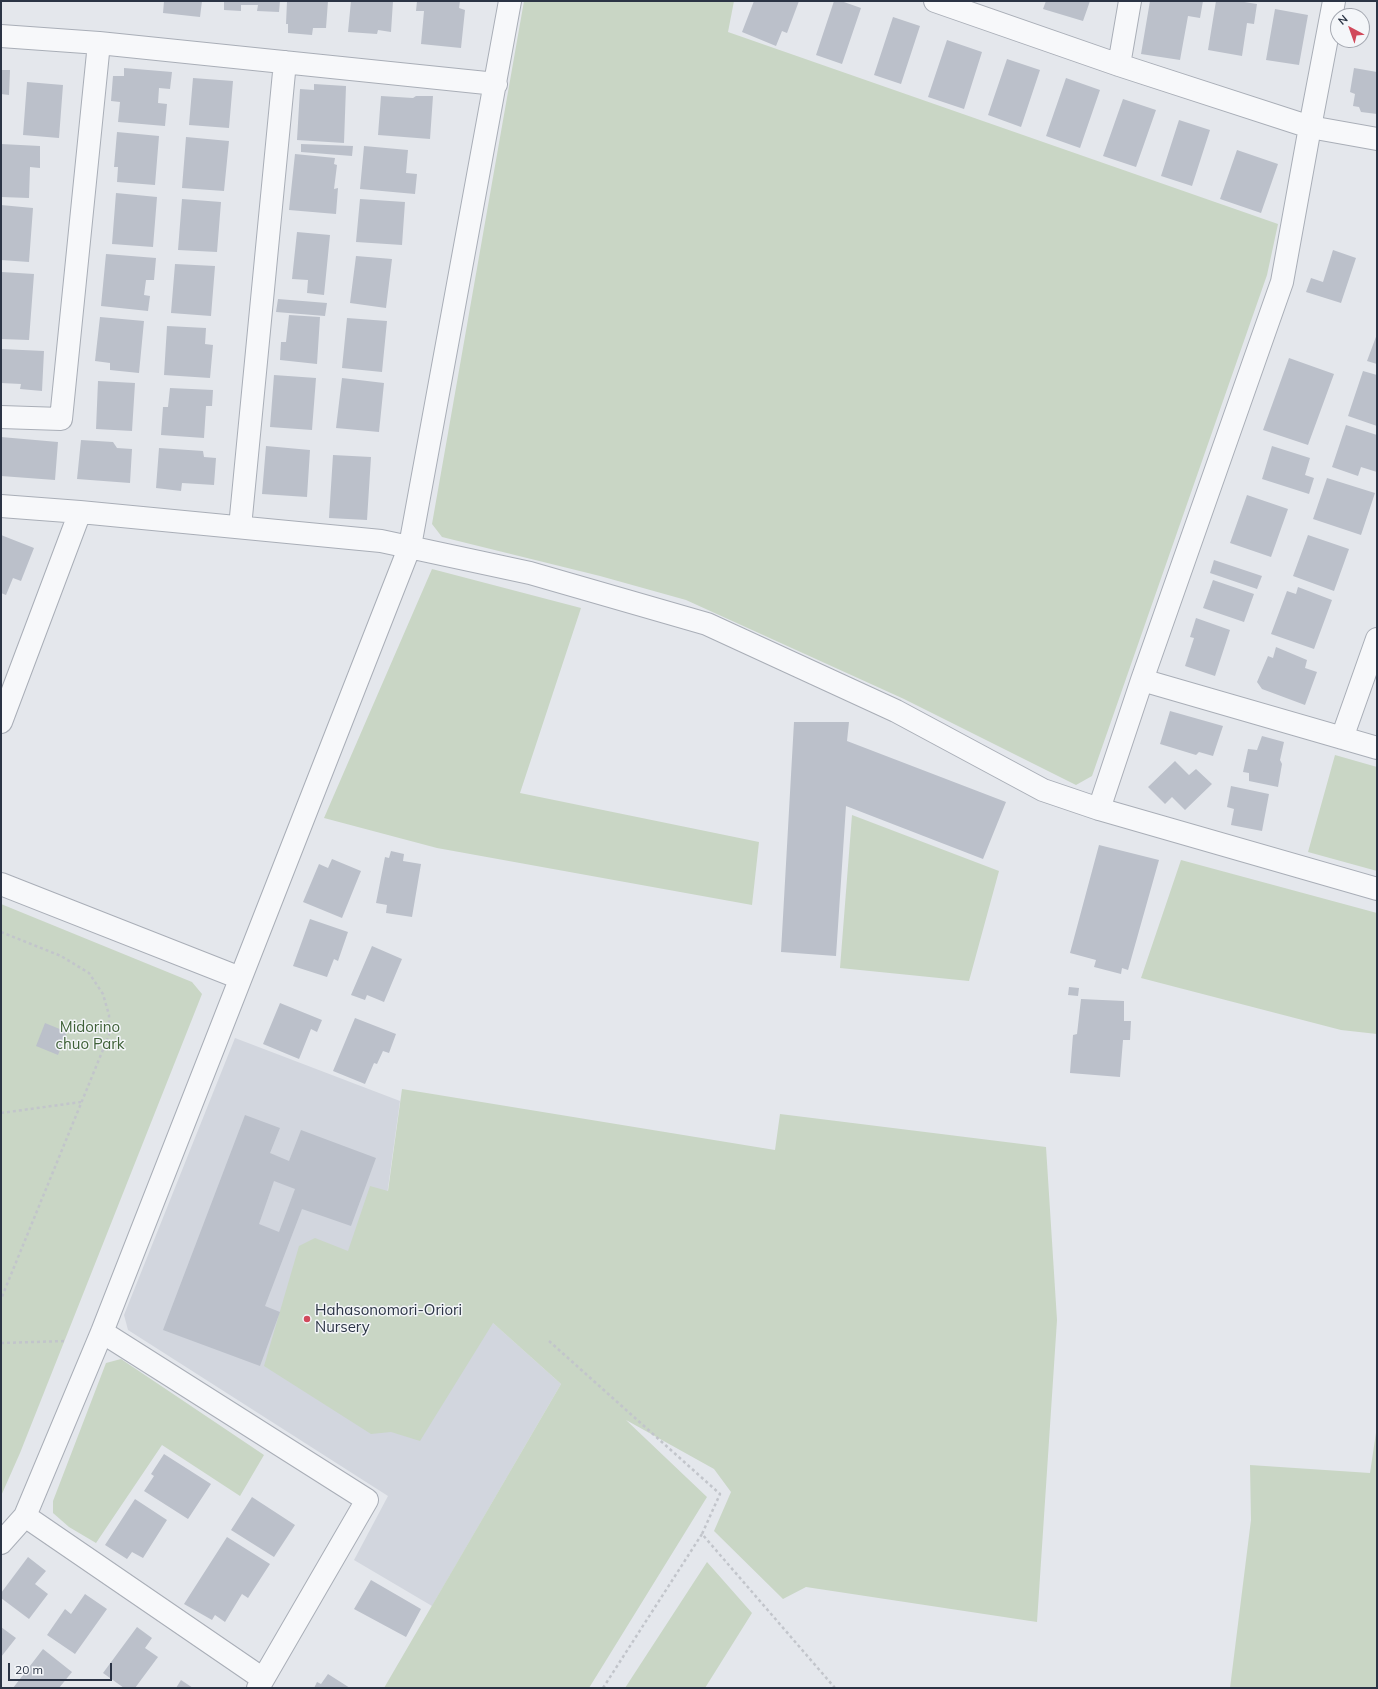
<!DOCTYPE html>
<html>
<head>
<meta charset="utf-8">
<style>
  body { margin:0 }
  #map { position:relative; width:1378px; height:1689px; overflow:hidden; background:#e4e7ec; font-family:Mulish,sans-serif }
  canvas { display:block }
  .frame { position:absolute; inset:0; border:2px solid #2b3445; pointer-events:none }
  .north { position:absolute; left:1330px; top:8px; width:40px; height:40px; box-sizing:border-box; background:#f4f6f9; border:1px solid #a4a8b1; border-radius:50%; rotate:319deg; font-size:11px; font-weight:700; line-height:16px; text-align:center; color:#2b3445 }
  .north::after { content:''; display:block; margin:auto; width:14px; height:18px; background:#d1495b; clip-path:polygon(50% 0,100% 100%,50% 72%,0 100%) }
  .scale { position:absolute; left:8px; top:1663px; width:104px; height:18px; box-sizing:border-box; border:2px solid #2b3445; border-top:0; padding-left:5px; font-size:12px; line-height:14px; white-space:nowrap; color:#2b3445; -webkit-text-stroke:3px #f4f6f9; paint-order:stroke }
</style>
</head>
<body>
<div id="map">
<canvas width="1378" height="1689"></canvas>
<div class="frame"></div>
<div class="north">N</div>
<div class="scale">20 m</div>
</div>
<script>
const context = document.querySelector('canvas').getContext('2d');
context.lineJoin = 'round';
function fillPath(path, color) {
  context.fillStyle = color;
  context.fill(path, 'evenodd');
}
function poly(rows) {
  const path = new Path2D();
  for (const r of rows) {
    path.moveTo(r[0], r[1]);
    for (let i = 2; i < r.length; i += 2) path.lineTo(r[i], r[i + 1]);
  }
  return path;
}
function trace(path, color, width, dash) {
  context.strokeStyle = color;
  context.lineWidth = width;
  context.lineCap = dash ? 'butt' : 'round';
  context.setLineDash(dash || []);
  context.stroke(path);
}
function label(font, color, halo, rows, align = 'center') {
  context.font = font + ' Mulish,sans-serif';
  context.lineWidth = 3;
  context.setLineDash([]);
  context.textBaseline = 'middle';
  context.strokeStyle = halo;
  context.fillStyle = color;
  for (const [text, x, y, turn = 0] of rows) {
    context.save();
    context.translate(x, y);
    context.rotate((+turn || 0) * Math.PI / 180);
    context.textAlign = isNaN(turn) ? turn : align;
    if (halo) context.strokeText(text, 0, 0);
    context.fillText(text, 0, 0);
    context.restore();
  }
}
const built = poly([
  [235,1038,400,1101,383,1224,561,1384,432,1606,354,1560,388,1496,128,1330,124,1315]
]);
const green = poly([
  [524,1,734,1,728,32,1278,224,1267,275,1092,776,1076,785,904,699,686,600,600,576,442,537,432,524],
  [432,569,581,608,520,793,759,842,752,905,437,848,324,818],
  [1335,755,1377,767,1377,871,1308,852],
  [852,815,999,871,969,981,840,968],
  [1181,860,1377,913,1377,1034,1341,1030,1141,978],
  [1,904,192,982,202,994,20,1453,1,1496],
  [402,1089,775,1150,780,1114,1046,1147,1057,1320,1037,1622,806,1587,783,1599,714,1531,731,1492,714,1469,626,1420,707,1497,589,1688,384,1688,561,1384,493,1323,420,1441,391,1432,371,1434,264,1366,299,1246,315,1238,348,1251,370,1186,388,1191],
  [121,1359,264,1455,240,1496,162,1445,96,1543,69,1527,53,1513,53,1501,106,1363],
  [1377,1426,1377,1688,1230,1688,1251,1520,1250,1465,1370,1473],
  [707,1562,752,1613,705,1688,625,1688]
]);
const building = poly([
  [164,1,202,1,200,17,163,13],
  [224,1,280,1,279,12,257,11,258,5,241,5,241,11,224,10],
  [287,1,328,1,326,28,313,28,312,35,288,33,288,24,286,24],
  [351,1,393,1,391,32,378,30,377,34,348,32],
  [417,1,460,1,459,8,465,10,461,48,421,44,424,11,416,11],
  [754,1,799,1,787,33,782,31,776,46,742,32],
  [834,1,841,1,861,8,842,64,816,55],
  [1046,1,1090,1,1083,21,1043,9],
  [1150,1,1203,1,1200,18,1188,16,1180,60,1141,54],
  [1216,1,1238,1,1257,4,1254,24,1247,23,1242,56,1208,50],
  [1275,9,1308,15,1299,65,1266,60],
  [893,17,920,26,901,84,874,75],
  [947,40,982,52,964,109,928,97],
  [1007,59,1040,70,1021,127,988,115],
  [124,68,172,72,170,89,159,88,158,103,167,104,165,126,118,122,120,102,111,101,113,76,124,76],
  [1354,68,1377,72,1377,114,1361,112,1359,107,1353,106,1355,94,1350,92],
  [1,70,10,70,9,95,1,94],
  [193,78,233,81,229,128,189,125],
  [1066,78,1100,90,1080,148,1046,136],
  [27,82,63,85,59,138,23,135],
  [314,84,346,86,344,143,297,140,300,89,314,90],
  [381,96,413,98,416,96,433,96,430,139,378,135],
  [1123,99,1156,110,1136,167,1103,156],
  [1179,120,1210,130,1192,186,1161,176],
  [117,132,159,136,155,185,117,182,118,167,114,167],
  [186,137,229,141,224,191,182,188],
  [1,144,40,146,40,168,30,167,29,198,1,197],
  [301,144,353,146,352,156,301,152],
  [364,146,408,150,406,173,417,174,415,194,360,189],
  [1237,150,1278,164,1261,213,1220,199],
  [295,154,335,158,334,164,337,165,334,189,338,188,336,214,289,210],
  [116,193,157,197,153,247,112,244],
  [182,199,221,202,217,252,178,250],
  [360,199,405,202,402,245,356,242],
  [1,205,33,208,29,262,1,260],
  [297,232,330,235,324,295,307,293,308,280,292,279],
  [1333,250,1356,258,1341,303,1306,292,1311,278,1323,282],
  [106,254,156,258,154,280,146,280,144,295,150,296,148,311,101,306],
  [356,256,392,259,386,308,350,303],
  [175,264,215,266,211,316,171,313],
  [2,272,34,274,29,340,1,339],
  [278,299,327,303,325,316,276,312],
  [289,315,320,317,317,364,280,360,281,342,286,342],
  [100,317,144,321,139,373,110,370,110,363,95,361],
  [347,318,387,321,382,372,342,368],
  [167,326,206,328,205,344,213,345,210,378,164,375],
  [1377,334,1377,364,1367,361],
  [1,349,44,351,42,391,20,389,21,384,1,383],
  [1289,358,1334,374,1308,445,1263,430],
  [1363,371,1377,375,1377,426,1348,416],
  [274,375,316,378,312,430,270,427],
  [342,378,384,383,379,432,336,428],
  [98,381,135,383,132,431,96,429],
  [170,388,213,390,212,406,206,406,204,438,161,435,163,407,168,407],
  [1346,425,1377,435,1377,472,1361,467,1358,476,1332,467],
  [1,437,58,442,55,480,1,476],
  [81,440,113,442,117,448,132,449,130,483,77,479],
  [266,446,310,450,307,497,262,494],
  [1272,446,1310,458,1305,475,1314,478,1309,494,1262,479],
  [159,448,203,451,204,457,216,458,214,485,182,483,181,491,156,488],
  [333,455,371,457,367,520,329,518],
  [1327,478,1375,493,1361,535,1313,519],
  [1247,495,1288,509,1271,557,1230,543],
  [1,535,34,548,21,581,13,578,6,595,1,593],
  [1308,535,1349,549,1334,591,1293,576],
  [1214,560,1262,576,1257,589,1210,573],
  [1213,580,1254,594,1244,622,1203,608],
  [1298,587,1332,600,1314,649,1271,634,1287,591,1296,594],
  [1196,618,1230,630,1215,676,1185,666,1194,638,1190,637],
  [1276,647,1307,660,1305,668,1317,672,1305,705,1262,689,1257,682,1268,656,1273,658],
  [1170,711,1223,726,1213,756,1199,752,1196,755,1160,744],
  [794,722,849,722,847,741,1006,802,983,859,846,806,836,956,781,952],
  [1262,736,1284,742,1280,760,1282,764,1278,787,1249,781,1249,773,1243,772,1248,749,1257,750],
  [1175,761,1189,775,1196,769,1212,784,1185,810,1172,797,1165,804,1148,787],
  [1231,786,1269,794,1262,831,1231,825,1234,809,1227,807],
  [1099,845,1159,860,1128,970,1122,968,1121,974,1094,967,1096,960,1070,953],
  [391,851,404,854,403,861,421,864,412,917,386,913,387,905,376,903,385,857,389,858],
  [332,859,361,871,342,918,303,902,319,864,328,868],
  [310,919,348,932,338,961,334,959,327,977,293,966],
  [372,946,402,959,384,1002,367,995,365,1000,351,995],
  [1069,987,1079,988,1078,996,1068,995],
  [1081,999,1124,1001,1124,1021,1131,1021,1130,1040,1123,1040,1120,1077,1070,1073,1073,1035,1077,1034],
  [280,1003,322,1020,317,1032,311,1029,299,1059,263,1044],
  [355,1018,396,1034,389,1053,383,1051,377,1064,374,1063,365,1084,333,1071],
  [45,1023,67,1032,58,1055,36,1046],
  [245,1115,280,1128,270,1153,289,1161,301,1130,376,1158,351,1226,302,1209,265,1306,280,1312,260,1366,163,1330],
  [274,1181,295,1189,279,1232,259,1224],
  [164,1454,211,1484,188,1519,144,1491,154,1476,151,1474],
  [252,1497,295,1525,274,1557,231,1530],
  [135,1499,167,1520,143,1558,132,1552,127,1559,105,1545],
  [227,1537,270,1564,248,1598,242,1594,225,1622,215,1615,212,1620,184,1604],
  [28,1557,46,1571,35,1584,48,1594,29,1619,1,1598,1,1593],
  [371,1580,421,1609,406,1637,354,1609],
  [85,1594,107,1609,75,1654,47,1635,65,1609,71,1614],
  [1,1627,16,1638,1,1657],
  [137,1627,152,1638,145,1648,158,1657,135,1688,124,1688,103,1673],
  [43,1649,72,1672,59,1688,13,1688],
  [328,1674,350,1688,314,1688,317,1682,321,1684],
  [181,1680,193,1688,176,1688]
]);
const path = poly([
  [1,932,61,956,89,973,103,994,109,1015,109,1035,1,1299],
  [1,1113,81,1102],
  [549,1341,720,1494,702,1534,835,1688],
  [1,1343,66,1341],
  [603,1688,702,1534]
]);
const street = poly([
  [935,1,1119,65,1310,127,1377,139],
  [1,36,99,43,496,84],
  [1119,65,1130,1],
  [1,417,61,419,99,43],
  [1,506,80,512,381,541,530,573,707,624,896,711,1043,790,1099,809,1377,889],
  [240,527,285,62],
  [1142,680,1377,748],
  [1,722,80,512],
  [1342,738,1377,639],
  [1099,809,1142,680,1282,282,1310,127,1334,1],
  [1,884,240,978],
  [102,1332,367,1500,258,1688],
  [25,1516,263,1679],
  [1,1543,25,1516,102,1332,410,546,510,1]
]);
const markers = [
  [307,1319,4,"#d1495b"]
];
const parkNames = [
  ["Midorino",90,1027],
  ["chuo Park",90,1044]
];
const poiNames = [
  ["Hahasonomori-Oriori",315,1310],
  ["Nursery",315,1327]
];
fillPath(built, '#d2d6de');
fillPath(green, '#c9d6c5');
fillPath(building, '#bbc0ca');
trace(street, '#a9aeb7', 24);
trace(path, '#c2c5cb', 2.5, [3, 3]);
trace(street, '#f7f8fa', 22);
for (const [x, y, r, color] of markers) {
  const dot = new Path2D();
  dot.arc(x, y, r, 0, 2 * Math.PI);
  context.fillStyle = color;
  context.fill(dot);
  trace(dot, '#f4f6f9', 1.5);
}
label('15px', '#3f6138', '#f4f6f9', parkNames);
label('15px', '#2b3445', '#f4f6f9', poiNames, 'left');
</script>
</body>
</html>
